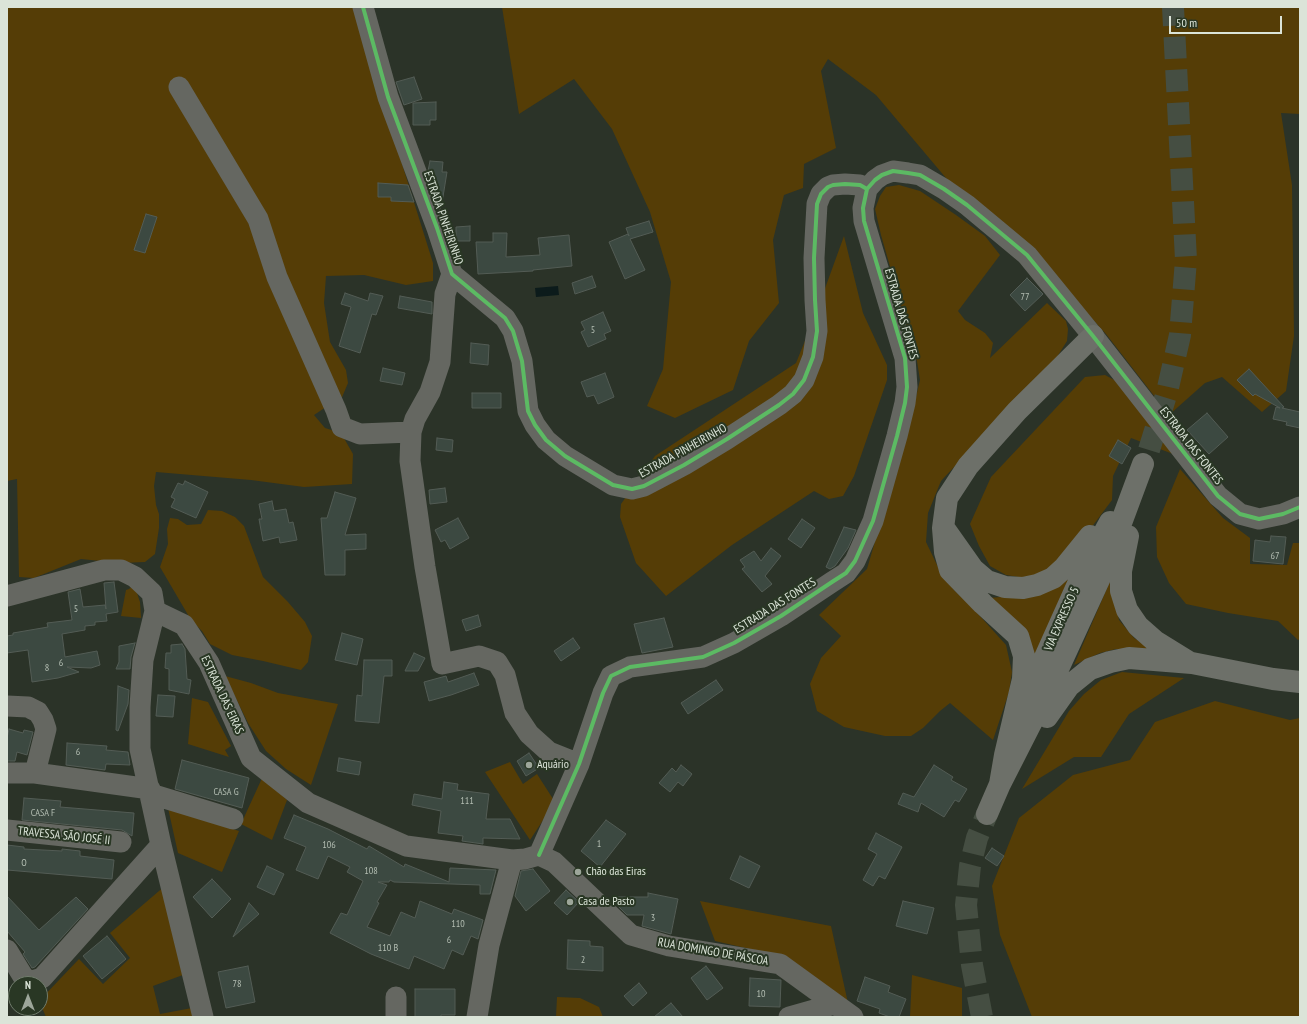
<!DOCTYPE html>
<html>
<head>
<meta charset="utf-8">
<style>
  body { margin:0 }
  #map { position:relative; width:1307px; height:1024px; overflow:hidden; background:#2b3328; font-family:"PT Sans Narrow",sans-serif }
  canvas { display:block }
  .frame { position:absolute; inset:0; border:8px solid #dbe4d8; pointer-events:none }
  .north { position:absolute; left:8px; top:976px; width:40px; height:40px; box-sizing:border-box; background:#293724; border:1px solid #707c6c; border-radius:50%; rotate:0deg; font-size:11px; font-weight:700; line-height:16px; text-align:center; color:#dbe4d8 }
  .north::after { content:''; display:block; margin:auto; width:14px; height:18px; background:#9da69a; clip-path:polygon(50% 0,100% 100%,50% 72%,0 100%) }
  .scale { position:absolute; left:1169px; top:16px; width:113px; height:18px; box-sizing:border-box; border:2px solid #dbe4d8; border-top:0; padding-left:5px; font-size:12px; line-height:14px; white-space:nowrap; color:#dbe4d8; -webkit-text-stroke:3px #293724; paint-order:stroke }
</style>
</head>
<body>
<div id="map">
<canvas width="1307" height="1024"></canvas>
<div class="frame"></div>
<div class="north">N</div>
<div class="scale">50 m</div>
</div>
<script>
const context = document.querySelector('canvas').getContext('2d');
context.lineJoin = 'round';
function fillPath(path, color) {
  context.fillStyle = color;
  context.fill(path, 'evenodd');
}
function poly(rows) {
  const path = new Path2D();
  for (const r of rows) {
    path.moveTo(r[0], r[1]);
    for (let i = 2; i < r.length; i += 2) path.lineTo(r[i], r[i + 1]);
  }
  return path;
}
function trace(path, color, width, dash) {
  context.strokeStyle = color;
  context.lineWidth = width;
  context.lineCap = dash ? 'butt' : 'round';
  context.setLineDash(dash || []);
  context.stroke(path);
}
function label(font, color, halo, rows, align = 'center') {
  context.font = font + ' "PT Sans Narrow",sans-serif';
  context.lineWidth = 4;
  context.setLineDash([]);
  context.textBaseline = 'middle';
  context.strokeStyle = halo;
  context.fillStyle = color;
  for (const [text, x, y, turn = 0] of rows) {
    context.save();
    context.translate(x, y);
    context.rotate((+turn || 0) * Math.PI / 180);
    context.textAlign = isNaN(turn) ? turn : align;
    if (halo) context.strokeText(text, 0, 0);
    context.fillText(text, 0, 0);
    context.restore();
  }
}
const green = poly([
  [7,7,353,7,433,263,433,281,406,285,364,275,326,276,324,303,330,342,346,370,348,383,340,402,329,405,314,415,325,428,341,433,353,454,352,484,304,487,251,480,156,472,154,486,156,505,159,514,159,528,155,554,145,562,120,563,81,559,34,578,19,577,17,479,7,481],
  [502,7,1300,7,1300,114,1281,113,1292,185,1294,336,1286,391,1262,412,1222,377,1205,383,1169,415,1106,334,1017,236,951,184,876,95,828,59,821,71,836,148,804,164,803,188,784,195,773,240,779,303,749,341,733,390,675,418,647,406,663,369,671,282,650,212,612,129,574,79,519,114],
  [899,185,920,191,956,215,985,236,1000,255,958,311,965,320,985,333,993,343,990,358,1047,303,1066,321,1068,329,1067,341,1057,357,941,481,928,513,926,542,938,567,954,590,970,605,1006,645,1012,672,1009,692,993,740,950,703,940,711,923,728,911,736,885,736,844,727,817,711,810,684,821,658,841,636,819,615,867,569,912,414,920,380,917,361,881,235,875,209,880,196,886,187],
  [844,236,863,313,887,365,887,380,854,476,843,496,829,499,814,491,732,545,666,596,636,563,620,517,621,504,655,456,796,363,815,316],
  [1105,375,1118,382,1173,454,1131,438,1113,476,1112,500,1067,560,1048,575,1025,578,1006,575,990,566,979,546,970,524,991,477,1085,377],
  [1180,469,1223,518,1250,538,1250,564,1287,565,1293,543,1300,543,1300,639,1298,640,1278,621,1228,613,1186,604,1169,583,1157,557,1156,527],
  [208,510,222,511,235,517,244,526,263,577,288,602,305,622,312,636,308,662,301,670,263,661,232,655,210,644,202,631,191,620,160,567,168,544,167,529,170,518,178,519,187,525,201,524],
  [1074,576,1038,662,988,598,1040,594],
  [1111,579,1119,620,1134,638,1152,649,1116,649,1100,653,1074,665],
  [134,584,140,602,141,618,121,616,126,590,129,589],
  [1122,672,1184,678,1129,714,1101,757,1074,757,1022,789,1069,711,1084,694,1101,680],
  [225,676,251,683,278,693,338,704,311,785,286,769,266,751,248,723],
  [192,698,208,702,231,746,225,750,229,757,188,744],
  [1215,701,1290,720,1300,718,1300,1017,1032,1017,1000,935,992,886,1019,818,1073,775,1130,760,1155,722],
  [510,762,523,784,537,774,555,802,530,840,485,772],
  [263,776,287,800,272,840,241,824],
  [168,808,239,831,222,872,178,853],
  [166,885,191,972,153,986,160,1014,192,1008,194,1017,46,1017,40,1003,40,1000,79,959,103,984,130,958,110,933],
  [700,901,831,926,848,1003,781,956,715,941],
  [912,975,962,988,962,1017,910,1017],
  [557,997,580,998,599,1007,603,1017,556,1017]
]);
const water = poly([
  [558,286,559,295,536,297,535,288]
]);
const stream = poly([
  [27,1008,31,1017]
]);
const building = poly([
  [414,77,422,99,404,105,396,82,414,77],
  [436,102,436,120,430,120,430,125,413,125,413,103,436,102],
  [430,161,443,162,442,172,447,172,442,203,440,203,428,171,430,161],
  [378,183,408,185,414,202,391,201,391,197,378,197,378,183],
  [146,214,157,217,145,253,134,250,146,214],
  [649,221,653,232,630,239,645,270,625,279,609,242,628,234,629,236,626,228,649,221],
  [470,226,470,241,456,241,456,227,470,226],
  [493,233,507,233,506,257,540,255,538,238,569,235,572,266,533,270,533,271,478,274,476,242,493,242,493,233],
  [592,276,596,287,575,294,572,283,592,276],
  [1027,278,1043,294,1025,311,1010,295,1027,278],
  [345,293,368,301,370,293,383,296,376,315,372,314,360,353,339,346,351,307,341,304,345,293],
  [400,296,432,302,432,314,398,308,400,296],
  [603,312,611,331,604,334,606,339,588,347,581,332,585,330,581,322,603,312],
  [471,343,489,345,488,365,470,363,471,343],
  [383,368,405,373,402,385,380,381,383,368],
  [1249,369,1284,407,1282,408,1300,412,1300,428,1286,425,1287,422,1273,419,1276,407,1280,408,1255,394,1253,396,1237,380,1249,369],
  [605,373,614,397,598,404,594,395,587,397,581,382,605,373],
  [472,393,501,393,501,408,472,408,472,393],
  [1207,413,1228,437,1209,454,1187,430,1207,413],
  [437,438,453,440,452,452,436,450,437,438],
  [1118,440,1131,448,1122,464,1109,456,1118,440],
  [185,481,208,492,196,518,171,507,175,499,171,497,178,483,183,485,185,481],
  [445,488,447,502,430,504,429,490,445,488],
  [335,492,356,498,345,535,366,534,366,549,345,550,345,575,325,575,321,518,327,518,335,492],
  [272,501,274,511,286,509,289,523,293,522,297,540,280,543,279,537,263,541,259,519,262,519,259,504,272,501],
  [458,518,469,538,450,549,445,540,441,542,435,530,458,518],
  [802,519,815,528,801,548,788,539,802,519],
  [844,527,856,530,848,548,835,566,830,569,826,567,844,527],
  [1271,536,1286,537,1283,564,1253,561,1255,540,1270,542,1271,536],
  [771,548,781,556,765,576,772,584,762,592,742,569,745,567,740,560,754,551,761,561,771,548],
  [114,582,118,612,106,614,107,621,95,622,95,625,85,626,85,630,62,634,65,657,97,651,100,665,91,668,67,667,79,672,58,678,32,682,28,650,7,653,7,636,13,635,13,633,48,627,47,623,72,620,68,592,80,589,83,607,105,605,106,609,104,583,114,582],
  [478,615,481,626,466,631,462,620,478,615],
  [664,618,673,647,642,653,634,624,664,618],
  [342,633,363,639,357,665,335,660,342,633],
  [573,638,580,648,561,661,554,651,573,638],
  [135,643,131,657,130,669,116,669,119,662,119,646,135,643],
  [182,644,185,649,187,679,191,680,189,694,169,690,169,669,165,668,166,653,171,653,171,645,182,644],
  [414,653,425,658,418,671,405,671,414,653],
  [364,660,392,660,392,676,384,676,379,723,355,721,357,695,362,696,364,660],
  [474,673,479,685,451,695,429,701,424,682,446,676,448,682,474,673],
  [716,680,723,690,688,714,681,703,716,680],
  [118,686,129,690,128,704,118,731,116,730,118,686],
  [158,695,175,696,173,717,156,716,158,695],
  [9,729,23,733,24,730,33,732,27,755,17,752,15,761,7,761,7,738,9,729],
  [67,743,107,746,106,750,128,752,130,765,106,764,105,770,66,765,67,743],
  [529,753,539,768,526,776,517,761,529,753],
  [339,758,361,762,359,775,337,771,339,758],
  [182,760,249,778,242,808,175,789,182,760],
  [681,765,692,774,683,786,678,782,670,792,659,783,672,768,676,772,681,765],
  [934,765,953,777,951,780,967,789,959,802,955,800,944,817,921,803,918,812,898,804,903,793,914,797,934,765],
  [444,782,458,784,457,790,489,794,486,819,510,819,520,839,483,838,483,844,462,841,463,836,438,833,441,811,412,805,414,794,442,799,444,782],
  [24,798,61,801,60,807,134,813,132,836,122,830,22,820,24,798],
  [294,815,328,829,367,849,369,846,404,867,405,864,449,882,450,868,496,870,490,894,480,894,480,885,394,882,390,880,389,882,378,882,387,885,377,902,379,903,367,927,390,936,401,912,415,918,420,901,452,914,454,909,483,920,478,939,471,936,463,955,452,950,444,969,414,956,409,969,371,954,330,933,341,913,347,915,363,881,347,872,350,867,328,856,318,879,296,870,306,847,284,838,294,815],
  [606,820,626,834,600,867,581,851,606,820],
  [876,833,902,847,885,879,879,876,873,886,863,880,877,854,868,849,876,833],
  [7,845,24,847,24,849,62,851,62,849,80,851,80,856,114,860,112,879,7,870,7,845],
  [992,848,1004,856,997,866,985,858,992,848],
  [740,856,760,866,749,888,730,879,740,856],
  [267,866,284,874,274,895,257,887,267,866],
  [533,869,550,891,526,911,515,896,521,871,533,869],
  [212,879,231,899,212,918,193,897,212,879],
  [566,890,579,902,567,915,554,903,566,890],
  [648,893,678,899,671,934,642,926,644,915,627,915,617,905,616,897,648,897,648,893],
  [7,896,39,930,76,897,88,909,35,967,32,968,23,954,25,952,7,931,7,896],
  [903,901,934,908,927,934,896,926,903,901],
  [249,903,259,914,233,937,249,903],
  [107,936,126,959,102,979,83,956,107,936],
  [568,940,590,941,590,946,603,947,603,971,567,969,568,940],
  [248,966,255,1002,226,1008,218,972,248,966],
  [706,966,723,988,707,1000,691,978,706,966],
  [865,977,890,986,888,992,906,999,899,1017,890,1017,879,1013,880,1009,857,1001,865,977],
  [750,978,781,980,780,1007,749,1006,750,978],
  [639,983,647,993,633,1006,624,996,639,983],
  [415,989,455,989,455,1015,441,1015,441,1017,415,1017,415,989],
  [671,1003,683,1017,654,1017,671,1003]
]);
const majorTunnel = poly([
  [1149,450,1167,392,1180,335,1186,260,1173,7],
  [982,1017,972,965,966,905,970,866,977,838,987,814]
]);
const minor = poly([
  [363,7,388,97,437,228,452,274,505,318,513,331,522,361,528,411,535,425,546,440,565,456,613,485,632,489,644,486,684,465,727,439,779,405,793,394,804,380,813,357,817,331,815,300,814,258,817,204,821,194,828,187,833,185,845,184,860,185,867,189],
  [179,87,258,219,277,277,336,410,342,427,360,434,411,432],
  [452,274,445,294,440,362,430,392,415,419,411,432,410,461,425,567,442,664,479,656,497,662,505,675,515,713,529,734,549,752,579,764],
  [7,596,104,570,121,570,135,577,152,593,155,611,143,660,140,707,140,749,161,845,203,1017],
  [155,611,184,625,209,663,251,758,308,803,406,846,512,860,525,859,539,855],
  [7,706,28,707,38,712,43,720,46,729,35,773],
  [7,773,35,773,150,789],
  [151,794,233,819],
  [7,830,121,842],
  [539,855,579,764,603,693,611,676,630,667,703,657,734,643,781,616,832,582,846,573,855,561,873,521,897,436,905,403,907,387,905,358,864,221,863,208,867,189,875,180,882,175,893,171,908,173,920,175,944,189,967,205,1027,255,1093,336,1218,496,1240,514,1259,519,1283,514,1300,507],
  [539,855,554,862,631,935,669,946,780,964,853,1017],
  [7,950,24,978,32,981,42,978,161,845],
  [396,1017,396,997],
  [477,1017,489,945,512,860],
  [789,1017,835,1004]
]);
const major = poly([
  [944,528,973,569,987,581,1005,587,1023,588,1037,585,1053,578,1064,568,1090,536],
  [1128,536,1121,571,1121,591,1127,610,1138,626,1155,641,1189,662],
  [1029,699,1038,673,1086,566,1110,522],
  [1047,717,1069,686,1090,669,1110,662,1129,658,1192,663,1273,679,1300,682],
  [1000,784,1005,755,1023,679,1024,656,1018,636,983,604,950,570,945,552,943,528,947,498,968,466,1017,411,1093,336],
  [987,814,1000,784,1053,680,1104,569,1143,464]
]);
const cycleway = poly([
  [363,7,388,97,437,228,452,274,505,318,513,331,522,361,528,411,535,425,546,440,565,456,613,485,632,489,644,486,684,465,727,439,779,405,793,394,804,380,813,357,817,331,815,300,814,258,817,204,821,194,828,187,833,185,845,184,860,185,867,189],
  [539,855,579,764,603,693,611,676,630,667,703,657,734,643,781,616,832,582,846,573,855,561,873,521,897,436,905,403,907,387,905,358,864,221,863,208,867,189,875,180,882,175,893,171,908,173,920,175,944,189,967,205,1027,255,1093,336,1218,496,1240,514,1259,519,1283,514,1300,507]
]);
const markers = [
  [529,765,4,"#9da69a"],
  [578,872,4,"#9da69a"],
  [570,902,4,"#9da69a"]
];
const numberNames = [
  ["77",1025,297],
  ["5",593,330],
  ["67",1275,556],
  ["5",76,609],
  ["6",61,663],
  ["8",47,668],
  ["6",78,752],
  ["CASA G",226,792],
  ["111",467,801],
  ["CASA F",43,813],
  ["1",599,844],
  ["106",329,845],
  ["O",24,863],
  ["108",371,871],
  ["3",653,918],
  ["110",458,924],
  ["6",449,940],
  ["110 B",388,948],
  ["2",583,960],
  ["78",237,984],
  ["10",761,994]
];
const streetNames = [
  ["ESTRADA PINHEIRINHO",443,218,71],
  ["ESTRADA DAS FONTES",901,314,74],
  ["ESTRADA DAS FONTES",1191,446,52],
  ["ESTRADA PINHEIRINHO",683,451,-29],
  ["ESTRADA DAS FONTES",775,606,-32],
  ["VIA EXPRESSO 5",1062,619,-66],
  ["ESTRADA DAS EIRAS",222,695,65],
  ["TRAVESSA SÃO JOSÉ II",64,836,6],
  ["RUA DOMINGO DE PÁSCOA",713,952,10]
];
const poiNames = [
  ["Aquário",537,765],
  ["Chão das Eiras",586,872],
  ["Casa de Pasto",578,902]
];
fillPath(green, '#553d06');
fillPath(water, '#0c1b1b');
trace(stream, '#0c1b1b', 4.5);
fillPath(building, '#3c4941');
trace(building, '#535c55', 1);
trace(majorTunnel, '#454e42', 22, [22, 11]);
trace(minor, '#656761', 21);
trace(major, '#6d7069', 22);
trace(cycleway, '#5cba63', 4);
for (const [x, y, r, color] of markers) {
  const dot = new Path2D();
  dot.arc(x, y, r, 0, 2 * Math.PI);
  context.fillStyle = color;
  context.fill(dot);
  trace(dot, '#293724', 1.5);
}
label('10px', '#b3bdb2', null, numberNames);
label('12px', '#dbe4d8', '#293724', streetNames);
label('12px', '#dbe4d8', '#293724', poiNames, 'left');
</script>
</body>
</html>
